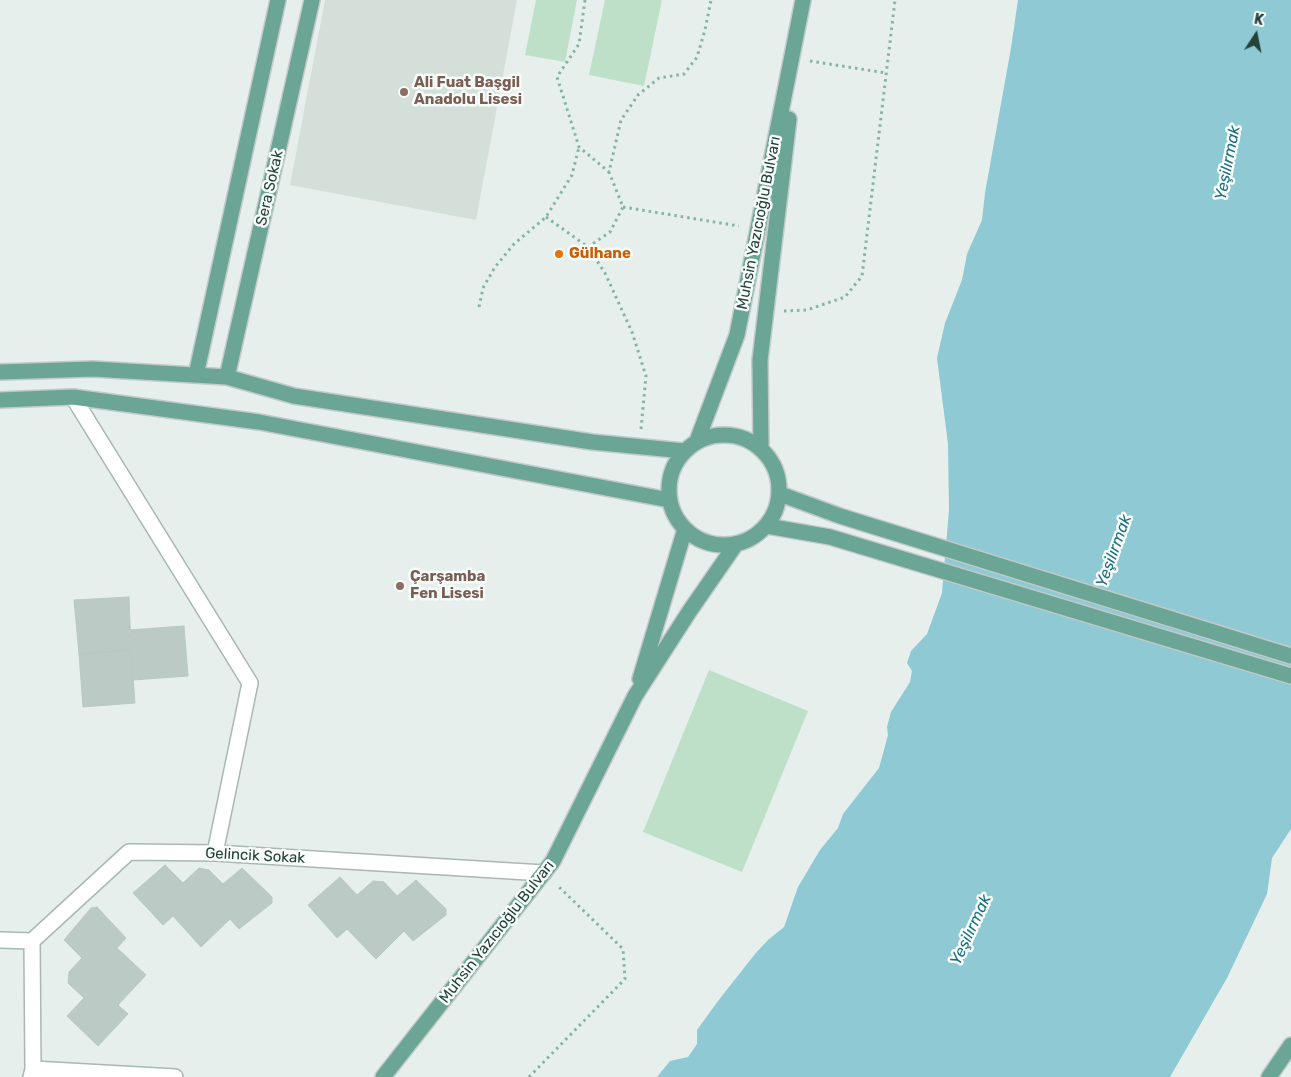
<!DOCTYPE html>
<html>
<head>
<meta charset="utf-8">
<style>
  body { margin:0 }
  #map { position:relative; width:1291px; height:1077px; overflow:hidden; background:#e6efeb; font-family:Rubik,sans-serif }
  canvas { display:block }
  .north { position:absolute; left:1231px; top:10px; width:50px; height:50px; -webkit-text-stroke:4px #f7fbf9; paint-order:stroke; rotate:11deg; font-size:14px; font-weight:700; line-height:20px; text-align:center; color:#24423a }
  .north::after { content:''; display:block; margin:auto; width:18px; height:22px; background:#24423a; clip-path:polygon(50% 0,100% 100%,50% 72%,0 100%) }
</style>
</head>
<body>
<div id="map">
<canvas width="1291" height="1077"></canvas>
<div class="north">K</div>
</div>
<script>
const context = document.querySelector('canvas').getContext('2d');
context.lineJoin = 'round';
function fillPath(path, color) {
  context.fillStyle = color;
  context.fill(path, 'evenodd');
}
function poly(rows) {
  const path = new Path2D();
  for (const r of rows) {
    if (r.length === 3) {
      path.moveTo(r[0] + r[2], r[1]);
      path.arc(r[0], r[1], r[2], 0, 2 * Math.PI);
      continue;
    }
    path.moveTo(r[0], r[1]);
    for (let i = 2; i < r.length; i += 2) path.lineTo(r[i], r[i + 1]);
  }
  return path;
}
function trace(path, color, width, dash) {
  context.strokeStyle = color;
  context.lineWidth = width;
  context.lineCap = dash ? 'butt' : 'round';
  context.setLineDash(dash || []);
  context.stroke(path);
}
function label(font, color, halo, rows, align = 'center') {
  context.font = font + ' Rubik,sans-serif';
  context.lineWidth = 5;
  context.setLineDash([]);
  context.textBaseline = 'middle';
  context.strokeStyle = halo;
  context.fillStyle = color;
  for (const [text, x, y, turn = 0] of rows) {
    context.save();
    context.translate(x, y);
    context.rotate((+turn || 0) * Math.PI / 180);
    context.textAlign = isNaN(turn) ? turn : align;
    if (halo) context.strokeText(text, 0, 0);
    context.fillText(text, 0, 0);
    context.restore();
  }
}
const built = poly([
  [325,0,517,0,476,220,290,185]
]);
const green = poly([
  [536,0,577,0,565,62,525,55],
  [605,0,662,0,644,86,589,75],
  [709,670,808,711,742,872,643,832]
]);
const water = poly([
  [1018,0,1291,0,1291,829,1272,858,1267,894,1227,978,1170,1077,657,1077,670,1061,688,1057,697,1044,697,1030,718,1001,755,954,768,940,784,927,798,887,820,850,838,828,843,814,879,768,888,735,887,727,891,712,910,682,912,671,907,663,911,651,927,634,942,593,949,510,948,444,937,358,945,323,962,280,967,254,982,220,985,193,1011,48]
]);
const building = poly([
  [129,597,131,650,79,654,74,600,129,597],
  [184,626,188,676,133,680,129,630,184,626],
  [131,650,135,703,83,707,79,654,131,650],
  [165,865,183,883,199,868,209,870,223,884,242,868,272,897,272,903,239,929,230,919,201,947,173,916,163,925,133,893,165,865],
  [340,877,357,895,373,881,384,882,397,896,416,880,446,909,446,915,413,941,404,931,376,959,347,929,337,938,308,905,340,877],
  [97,907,126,938,117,948,146,975,118,1005,128,1014,98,1046,67,1016,84,998,68,983,69,972,82,958,64,940,91,908,97,907]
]);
const path = poly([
  [585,0,579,44,557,77,579,147,609,172],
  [810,61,886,73],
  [623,207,739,226],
  [546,217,588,247],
  [479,307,483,288,495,267,514,244,546,217,572,175,579,147],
  [784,311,807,310,845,297,862,276,895,0],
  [641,429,646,376,632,332,605,273,588,247,610,232,623,207,609,172,621,120,638,95,659,78,684,74,697,57,705,30,711,0],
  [529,1077,625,979,623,949,557,885]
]);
const minor = poly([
  [73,397,250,683,215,853],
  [0,940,32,941,129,852,215,853,544,873],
  [33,1069,175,1077],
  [31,1077,33,1069,32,941]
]);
const major = poly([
  [0,372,93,369,227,377,294,396,592,442,684,451],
  [196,375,278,0],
  [227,377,312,0],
  [0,400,73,397,259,422,669,500],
  [724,490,55],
  [697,441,737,335,803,0],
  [761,448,760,360,789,119],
  [780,494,840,516,1291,656],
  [767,526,830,537,1291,676],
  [640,679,685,529],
  [383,1077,553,861,635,696,689,612,736,544],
  [1269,1077,1291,1045]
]);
const markers = [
  [404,92,5,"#8d6e63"],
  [559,254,5,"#e8710a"],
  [400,586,5,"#8d6e63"]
];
const educationNames = [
  ["Ali Fuat Başgil",414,83],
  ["Anadolu Lisesi",414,100],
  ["Çarşamba",410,577],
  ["Fen Lisesi",410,594]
];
const streetNames = [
  ["Sera Sokak",270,188,-77],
  ["Muhsin Yazıcıoğlu Bulvarı",759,223,-79],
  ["Gelincik Sokak",255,856,3],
  ["Muhsin Yazıcıoğlu Bulvarı",497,932,-52]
];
const foodNames = [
  ["Gülhane",569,254]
];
const waterNames = [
  ["Yeşilırmak",1228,163,-79],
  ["Yeşilırmak",1114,551,-70],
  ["Yeşilırmak",971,930,-65]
];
fillPath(built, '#d4dfda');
fillPath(green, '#bfe0c8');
fillPath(water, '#8ec9d4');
fillPath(building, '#bbcac4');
trace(building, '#b8c9c2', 1);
trace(minor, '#a8b8b2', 18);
trace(major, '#c2cac8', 18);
trace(path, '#86b3a5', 3, [2.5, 4]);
trace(minor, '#fff', 15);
trace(major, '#6aa596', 15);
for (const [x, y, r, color] of markers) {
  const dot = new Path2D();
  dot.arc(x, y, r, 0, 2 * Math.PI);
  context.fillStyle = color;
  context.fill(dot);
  trace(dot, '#f7fbf9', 2);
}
label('bold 15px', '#785e54', '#f7fbf9', educationNames, 'left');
label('15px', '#24423a', '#f7fbf9', streetNames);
label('bold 15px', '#c56008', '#f7fbf9', foodNames, 'left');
label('italic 16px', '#1c6f80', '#f7fbf9', waterNames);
</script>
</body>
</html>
